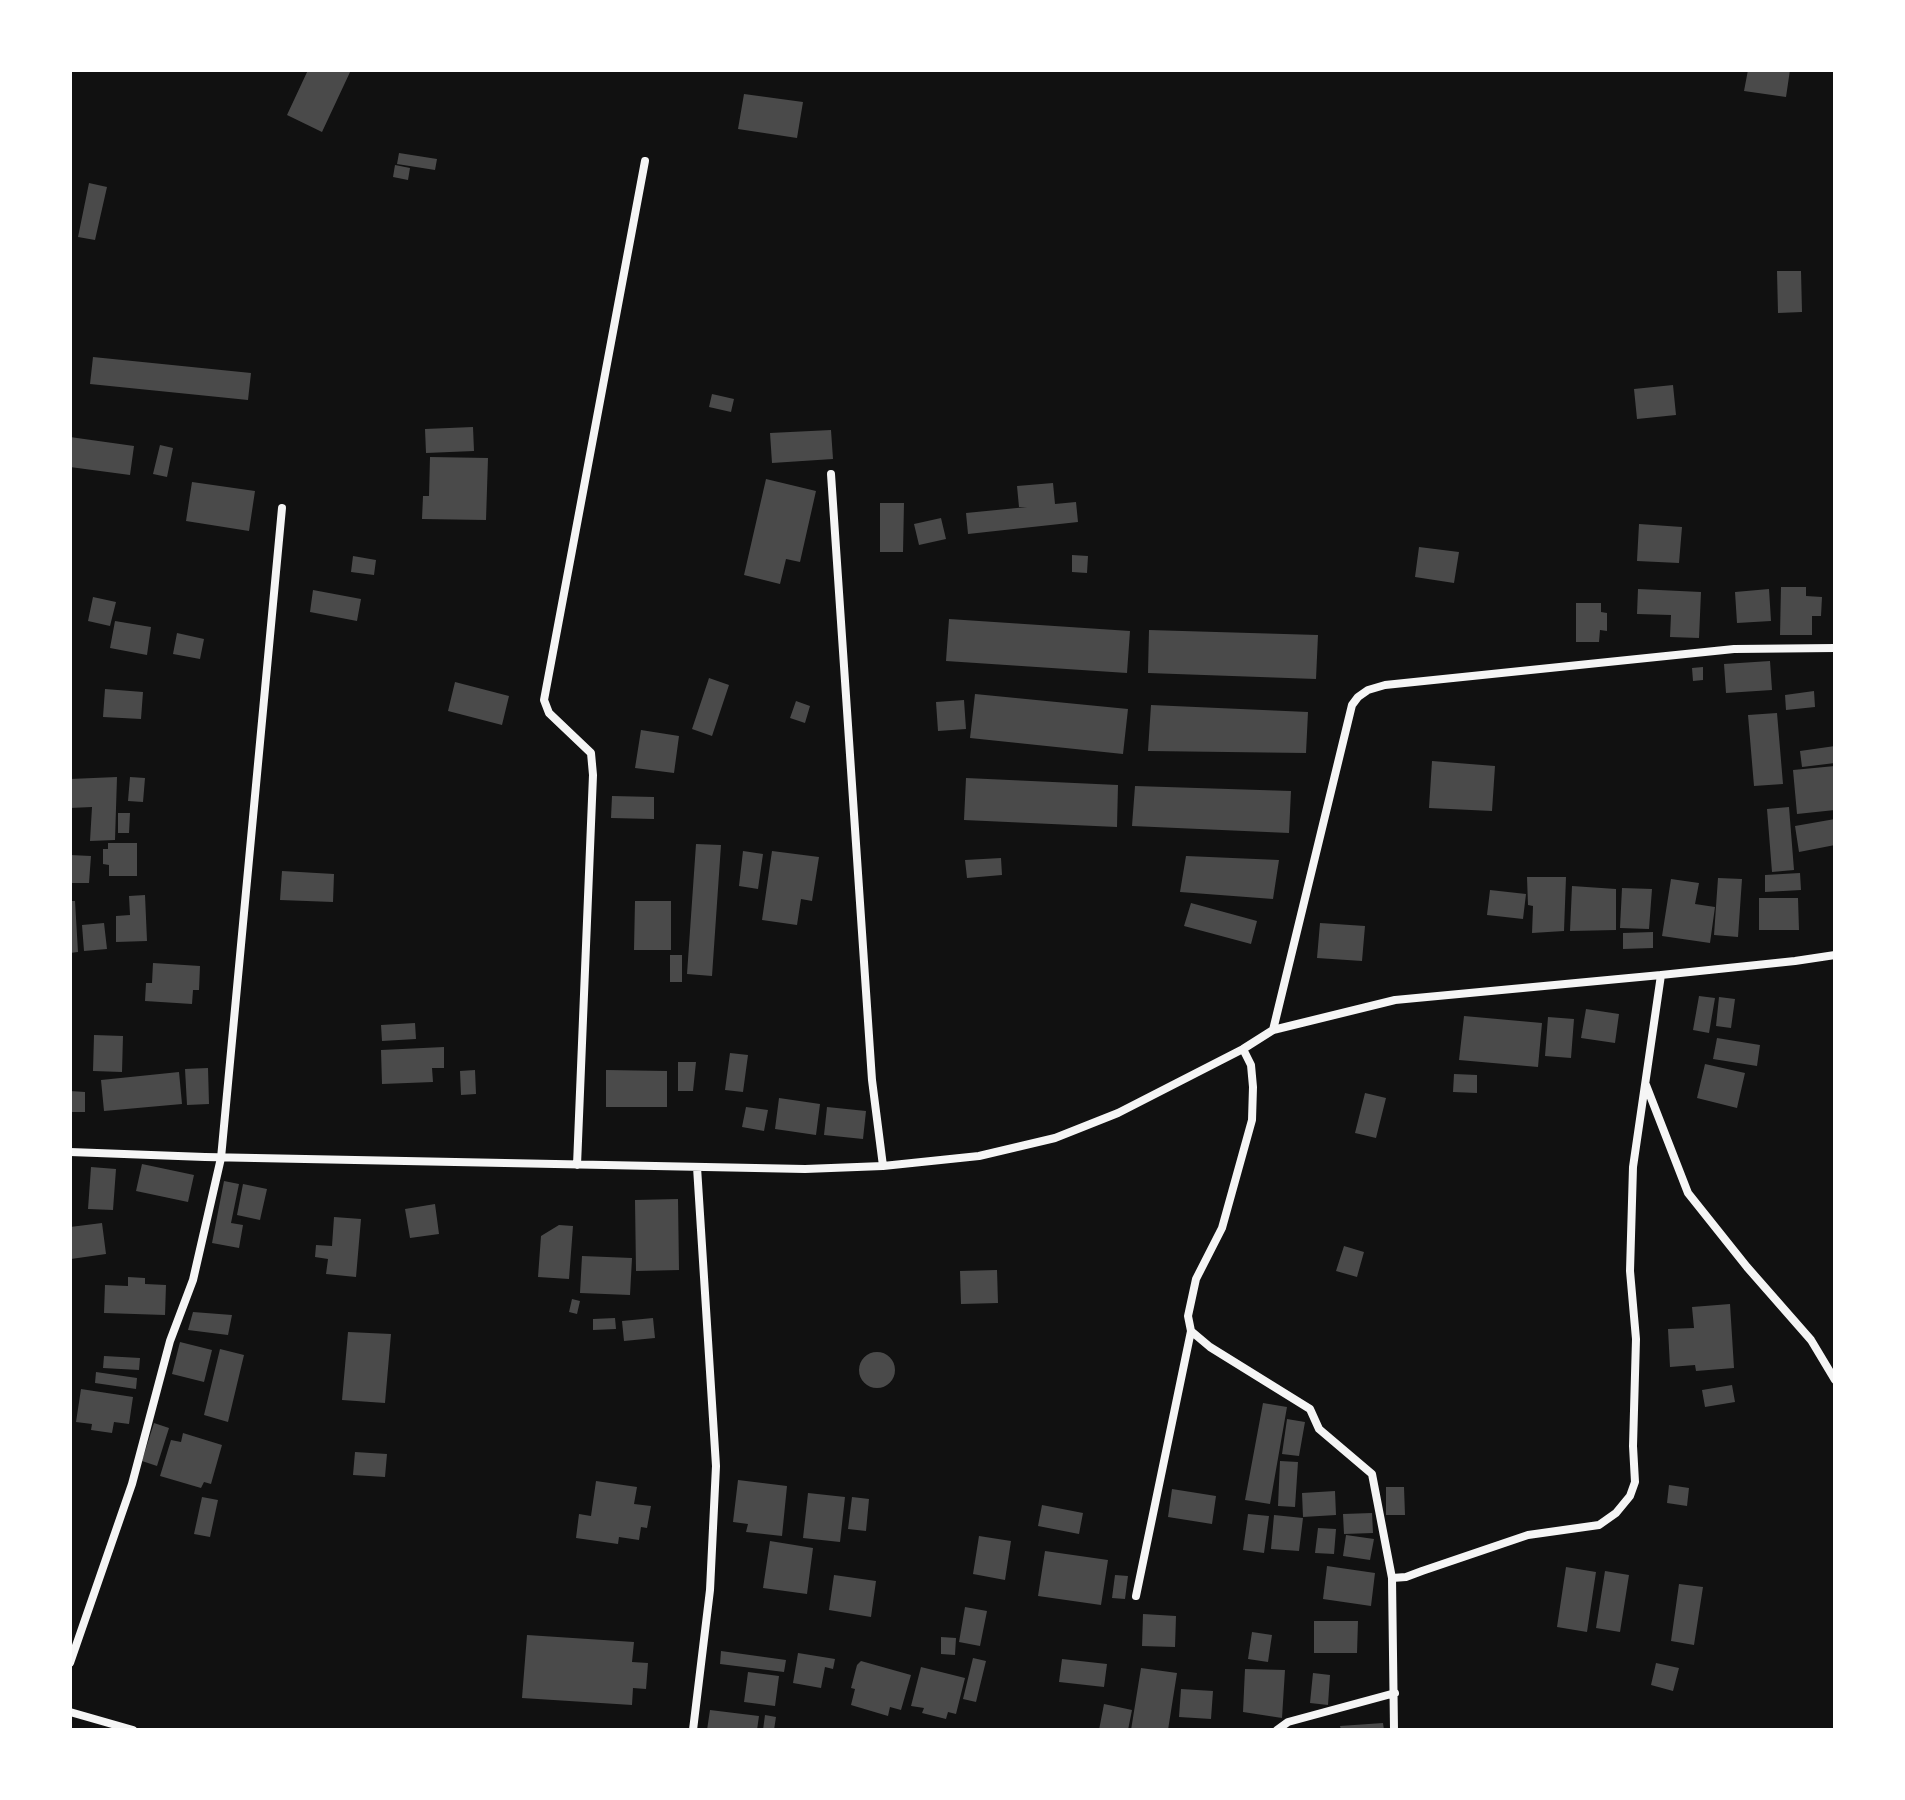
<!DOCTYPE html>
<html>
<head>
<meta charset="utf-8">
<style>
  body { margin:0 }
  #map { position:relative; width:1905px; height:1800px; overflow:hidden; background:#111; font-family:"Nunito Sans",sans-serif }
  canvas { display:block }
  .frame { position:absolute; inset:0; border:72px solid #fff; pointer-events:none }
</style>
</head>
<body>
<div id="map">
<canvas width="1905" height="1800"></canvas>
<div class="frame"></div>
</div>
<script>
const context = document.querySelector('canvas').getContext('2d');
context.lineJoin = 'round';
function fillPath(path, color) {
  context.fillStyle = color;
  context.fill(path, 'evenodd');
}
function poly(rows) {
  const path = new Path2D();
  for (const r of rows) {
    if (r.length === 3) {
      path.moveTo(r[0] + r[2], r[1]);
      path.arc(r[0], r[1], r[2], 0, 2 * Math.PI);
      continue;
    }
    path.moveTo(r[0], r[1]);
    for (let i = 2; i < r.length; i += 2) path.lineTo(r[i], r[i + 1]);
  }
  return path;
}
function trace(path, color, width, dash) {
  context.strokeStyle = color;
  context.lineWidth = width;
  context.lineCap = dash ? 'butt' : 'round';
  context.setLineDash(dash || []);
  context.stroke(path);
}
const building = poly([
  [308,70,351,70,322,132,287,115],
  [1748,70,1790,70,1786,97,1744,91],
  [744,94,803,102,797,138,738,129],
  [399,153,437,159,435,170,397,164],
  [395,165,410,168,408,180,393,177],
  [89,183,107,187,95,240,78,237],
  [1777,271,1801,271,1802,312,1778,313],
  [93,357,251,373,248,400,90,384],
  [1673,385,1676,415,1637,419,1634,389],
  [712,394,734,399,731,412,709,407],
  [473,427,474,451,426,453,425,429],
  [831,430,833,459,772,463,770,433],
  [70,437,134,446,130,475,70,467],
  [160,445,173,448,167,477,153,474],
  [430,457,488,458,486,520,422,519,423,496,429,496],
  [766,479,816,491,800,562,786,559,780,584,744,575],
  [192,482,255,491,249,531,186,521],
  [1053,483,1055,504,1076,502,1078,522,968,534,966,513,1027,507,1019,507,1017,486],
  [880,503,904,503,903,552,880,552],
  [941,518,946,539,919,545,914,524],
  [1639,524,1682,527,1679,563,1637,561],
  [1419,547,1459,552,1454,583,1415,577],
  [1072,555,1088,556,1087,573,1072,572],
  [353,556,376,560,374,575,351,572],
  [1781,587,1806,587,1806,596,1822,597,1821,616,1812,616,1812,635,1780,635],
  [1638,589,1701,592,1699,638,1670,637,1671,615,1637,614],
  [1769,589,1771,621,1737,623,1735,592],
  [313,590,361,599,357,621,310,612],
  [93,597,116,602,110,626,88,621],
  [1576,603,1601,603,1601,612,1607,613,1607,631,1600,630,1599,642,1576,642],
  [949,619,1130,631,1127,673,946,661],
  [115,621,151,627,147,655,110,648],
  [1149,630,1318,635,1316,679,1148,673],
  [177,633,204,639,200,659,173,654],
  [1770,661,1772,690,1726,693,1724,664],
  [1703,667,1703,680,1693,681,1692,668],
  [709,678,729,685,712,736,692,729],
  [455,682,509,696,502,725,448,711],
  [105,689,143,692,141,719,103,717],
  [1814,691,1815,707,1786,710,1785,695],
  [975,694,1128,709,1123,754,970,738],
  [964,700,966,729,938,731,936,702],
  [796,701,810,706,805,723,790,718],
  [1151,705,1308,712,1306,753,1148,751],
  [1777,713,1783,784,1754,786,1748,715],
  [641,730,679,736,674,773,635,768],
  [1835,746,1835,763,1802,767,1800,751],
  [1432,761,1495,766,1492,811,1429,808],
  [1835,766,1835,810,1797,814,1793,770],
  [117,777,115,840,90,841,92,807,70,808,70,779],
  [130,777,145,778,143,802,128,801],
  [966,778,1118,785,1117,827,964,820],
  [1135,786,1291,791,1289,833,1132,826],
  [612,796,654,797,654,819,611,818],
  [1789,807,1794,870,1772,872,1767,809],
  [118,813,130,813,129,833,118,833],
  [1835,819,1835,845,1799,852,1795,826],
  [108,843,137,843,137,876,109,876,109,865,103,864,103,849,108,849],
  [696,844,721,845,712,976,687,974],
  [743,851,763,854,758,889,739,886],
  [772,851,819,857,812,901,801,899,797,925,762,920],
  [70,855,91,856,89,883,70,883],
  [1186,856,1279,860,1273,899,1180,892],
  [1001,858,1002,875,967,878,965,860],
  [282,871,334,874,333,902,280,900],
  [1800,873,1801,890,1765,892,1765,875],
  [1527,877,1566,877,1564,931,1532,933,1533,906,1528,905],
  [1718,878,1742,879,1738,937,1714,935],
  [1671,879,1699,883,1695,904,1715,907,1710,943,1662,936],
  [1572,886,1616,889,1616,930,1570,931],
  [1622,888,1652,889,1649,929,1620,928],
  [1490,890,1526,894,1523,919,1487,915],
  [145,895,147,941,116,942,116,916,130,915,129,896],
  [1759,898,1798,898,1799,930,1759,930],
  [70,901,75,901,78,952,70,953],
  [635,901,671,901,671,950,634,950],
  [1191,903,1257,921,1251,944,1184,926],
  [104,923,107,949,84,951,82,925],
  [1320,923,1365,926,1362,961,1317,958],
  [1653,932,1653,948,1623,949,1623,933],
  [670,955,682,955,682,982,670,982],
  [153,963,200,966,199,990,193,990,192,1004,145,1001,146,983,152,983],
  [1699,996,1715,998,1709,1033,1693,1030],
  [1719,997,1735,999,1731,1028,1716,1026],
  [1586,1009,1619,1014,1615,1043,1581,1038],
  [1464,1016,1542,1023,1538,1067,1459,1060],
  [1548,1017,1574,1019,1571,1058,1545,1056],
  [415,1023,416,1039,382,1041,381,1025],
  [94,1035,123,1036,122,1072,93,1071],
  [1717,1038,1760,1045,1757,1066,1713,1059],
  [444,1047,444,1068,432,1068,433,1082,382,1084,381,1050],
  [730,1053,748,1055,743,1092,725,1090],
  [678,1062,696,1062,693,1091,678,1091],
  [1705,1064,1745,1073,1737,1108,1697,1098],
  [208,1068,209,1104,187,1105,185,1069],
  [475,1070,476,1094,461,1095,460,1071],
  [606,1070,667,1071,667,1107,606,1107],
  [179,1072,182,1104,104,1111,101,1080],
  [1454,1074,1477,1075,1477,1093,1453,1092],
  [70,1091,85,1092,85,1112,70,1112],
  [1365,1093,1386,1098,1376,1138,1355,1133],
  [779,1098,820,1104,816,1135,775,1129],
  [746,1107,768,1110,764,1131,742,1127],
  [827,1107,866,1111,863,1139,824,1135],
  [142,1164,194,1175,188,1202,136,1191],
  [91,1167,116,1169,113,1210,88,1209],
  [224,1181,239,1184,231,1223,243,1225,239,1248,212,1243],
  [243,1184,267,1189,260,1220,237,1215],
  [678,1199,679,1270,636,1271,635,1200],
  [435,1204,439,1234,410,1238,405,1209],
  [334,1217,361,1219,356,1277,326,1274,328,1259,315,1257,316,1245,332,1246],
  [102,1223,106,1254,71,1259,70,1227],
  [559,1225,573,1226,569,1279,538,1277,541,1236],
  [1344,1246,1364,1252,1357,1277,1336,1271],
  [582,1256,632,1258,630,1295,580,1293],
  [997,1270,998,1303,961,1304,960,1271],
  [128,1277,145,1278,145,1284,166,1285,165,1315,104,1313,105,1285,128,1286],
  [572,1299,580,1301,577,1314,569,1312],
  [1730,1304,1734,1368,1696,1371,1695,1365,1670,1367,1668,1329,1694,1328,1692,1307],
  [193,1312,232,1315,228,1335,188,1330],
  [615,1318,616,1329,593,1330,593,1319],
  [653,1318,655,1338,624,1341,622,1321],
  [348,1332,391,1334,385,1403,342,1400],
  [180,1342,212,1350,204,1382,172,1374],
  [220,1349,244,1355,228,1422,204,1415],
  [877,1370,18],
  [104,1356,140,1358,139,1370,103,1368],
  [96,1372,137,1378,136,1389,95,1383],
  [1732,1385,1735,1402,1705,1407,1702,1390],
  [81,1389,133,1397,129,1424,114,1422,112,1433,91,1430,92,1424,76,1422],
  [1263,1403,1287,1407,1270,1504,1245,1500],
  [1287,1419,1305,1422,1299,1456,1282,1454],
  [154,1423,169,1428,157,1466,142,1461],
  [183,1433,222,1445,211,1484,204,1482,201,1488,160,1476,171,1440,181,1442],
  [355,1452,387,1454,385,1477,353,1475],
  [1280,1461,1298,1462,1295,1507,1278,1506],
  [738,1480,787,1486,782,1536,746,1532,748,1524,733,1522],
  [596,1481,637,1487,634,1504,651,1506,647,1528,641,1527,639,1540,619,1537,618,1544,576,1538,579,1514,591,1516],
  [1669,1485,1689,1488,1687,1506,1667,1503],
  [1386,1487,1404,1487,1405,1515,1386,1515],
  [1172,1489,1216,1496,1212,1524,1168,1517],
  [1335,1491,1336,1515,1303,1517,1302,1493],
  [808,1493,845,1497,840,1542,803,1538],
  [202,1497,218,1500,210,1537,194,1534],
  [852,1497,869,1499,866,1531,848,1529],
  [1042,1505,1083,1513,1079,1534,1038,1526],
  [1372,1513,1373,1533,1344,1534,1343,1514],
  [1248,1514,1269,1516,1264,1553,1243,1550],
  [1274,1515,1303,1518,1299,1551,1271,1549],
  [1318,1528,1336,1529,1334,1554,1315,1553],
  [1346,1535,1374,1539,1370,1560,1343,1556],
  [979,1536,1011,1541,1005,1580,973,1574],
  [770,1541,813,1548,807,1594,763,1588],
  [1045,1551,1108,1560,1101,1605,1038,1596],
  [1327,1566,1375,1573,1371,1606,1323,1599],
  [1566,1567,1596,1572,1587,1632,1557,1627],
  [1605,1571,1629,1575,1620,1632,1596,1628],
  [834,1575,876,1581,871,1617,829,1610],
  [1115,1575,1128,1576,1125,1599,1112,1598],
  [1679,1584,1703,1587,1694,1645,1671,1641],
  [965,1607,987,1611,980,1646,959,1642],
  [1143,1614,1176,1616,1175,1647,1142,1646],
  [1314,1621,1358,1621,1357,1653,1314,1653],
  [1252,1632,1272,1635,1268,1662,1248,1659],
  [527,1635,634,1642,632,1662,648,1663,646,1689,633,1688,632,1705,522,1698],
  [941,1637,956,1638,955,1655,941,1654],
  [721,1651,786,1660,784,1672,720,1664],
  [798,1653,835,1659,833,1669,825,1667,821,1688,793,1683],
  [973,1658,986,1661,976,1702,963,1699],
  [1062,1659,1107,1664,1104,1687,1059,1682],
  [861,1661,911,1675,901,1710,890,1707,888,1716,851,1705,855,1689,851,1688,857,1665],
  [1656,1663,1679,1668,1673,1691,1651,1685],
  [921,1667,965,1678,956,1714,948,1712,946,1719,922,1713,924,1708,911,1706],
  [1141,1668,1177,1673,1168,1730,1131,1730],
  [1245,1669,1285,1670,1282,1718,1243,1712],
  [748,1672,779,1676,775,1706,744,1702],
  [1313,1673,1330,1675,1328,1705,1310,1703],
  [1181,1689,1213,1691,1211,1719,1179,1717],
  [1104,1704,1132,1710,1128,1730,1099,1730],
  [710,1710,759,1716,757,1730,707,1730],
  [765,1715,776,1717,774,1730,763,1730],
  [1383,1723,1384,1730,1341,1730,1340,1726]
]);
const minor = poly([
  [831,474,872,1080,883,1166],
  [1273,1030,1352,705,1358,697,1368,690,1385,685,1734,649,1835,648],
  [1243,1049,1251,1065,1253,1087,1252,1120,1222,1228,1196,1279,1188,1316,1191,1331,1210,1347,1310,1409,1319,1429,1372,1474,1392,1578,1394,1730],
  [1646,1085,1688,1193,1747,1267,1811,1340,1835,1380],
  [70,1152,205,1157,805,1169,883,1166,979,1156,1055,1138,1118,1113,1243,1049,1273,1030,1395,1000,1661,975,1795,961,1835,955],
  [577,1165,593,775,591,753,549,713,544,700,645,161],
  [1392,1578,1406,1577,1422,1571,1528,1535,1599,1525,1616,1513,1630,1496,1635,1482,1633,1446,1636,1339,1630,1271,1633,1167,1661,975],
  [1136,1596,1191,1331],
  [70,1663,132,1484,170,1341,193,1280,221,1158,282,508],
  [70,1712,133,1730],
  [693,1730,710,1590,716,1466,697,1167],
  [1277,1730,1288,1722,1395,1693]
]);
fillPath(building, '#4a4a4a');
trace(minor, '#f5f5f5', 8);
</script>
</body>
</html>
